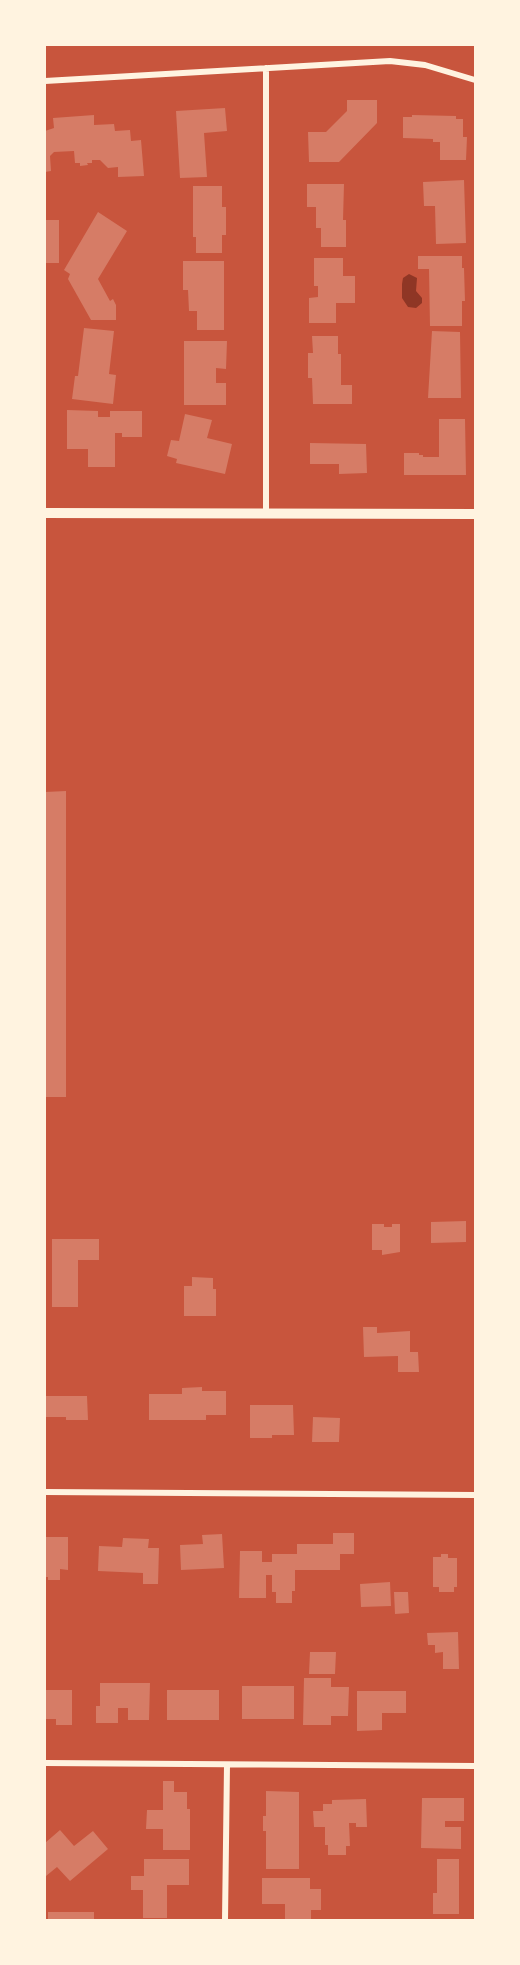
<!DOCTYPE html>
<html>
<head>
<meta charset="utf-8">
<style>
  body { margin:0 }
  #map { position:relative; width:520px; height:1965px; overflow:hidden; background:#c8553d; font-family:Commissioner,sans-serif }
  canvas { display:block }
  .frame { position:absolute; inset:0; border:46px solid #fff3e0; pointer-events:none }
</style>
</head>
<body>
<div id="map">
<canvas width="520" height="1965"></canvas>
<div class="frame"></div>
</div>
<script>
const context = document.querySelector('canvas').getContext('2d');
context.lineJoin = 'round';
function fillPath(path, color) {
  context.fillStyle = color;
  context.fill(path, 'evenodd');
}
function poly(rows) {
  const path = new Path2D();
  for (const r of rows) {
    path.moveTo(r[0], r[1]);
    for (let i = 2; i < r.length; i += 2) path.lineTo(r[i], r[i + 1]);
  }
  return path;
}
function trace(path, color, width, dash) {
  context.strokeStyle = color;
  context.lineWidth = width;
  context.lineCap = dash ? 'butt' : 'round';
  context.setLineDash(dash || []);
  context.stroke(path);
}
const water = poly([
  [409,274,417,278,416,291,422,298,422,303,416,308,408,307,402,298,402,284,403,278]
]);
const building = poly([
  [347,100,377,100,377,123,339,162,309,162,308,132,326,132,347,111],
  [225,108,227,131,204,133,207,177,180,178,176,111],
  [94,115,94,125,114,124,115,131,130,130,131,141,141,140,144,176,118,177,118,167,108,168,100,160,92,160,92,163,87,163,88,165,80,166,80,163,75,163,74,151,54,152,50,156,51,171,45,172,45,131,54,128,53,118],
  [412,115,456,116,456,119,463,119,463,137,467,137,466,160,440,160,440,142,433,142,433,139,403,138,403,117,412,117],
  [464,180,466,243,436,244,435,206,424,206,423,182],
  [307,184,344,184,343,220,346,220,346,247,321,247,321,228,316,228,316,207,307,207],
  [193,186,222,186,222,207,226,207,226,235,222,235,222,253,196,253,196,237,193,237],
  [98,212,127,231,98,279,110,301,113,299,116,305,116,320,91,320,68,279,70,274,64,270],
  [45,220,59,220,59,263,45,263],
  [418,256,462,256,462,268,464,268,465,301,462,301,462,326,430,326,429,269,418,269],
  [314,258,343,258,343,276,355,276,355,303,336,303,336,323,309,323,309,298,318,297,318,286,314,286],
  [183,261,224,261,224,330,197,330,197,311,189,311,188,290,183,290],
  [84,328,114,331,109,374,116,375,113,404,72,399,75,376,78,376],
  [432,331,460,332,461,398,428,398],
  [312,336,338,336,338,354,341,354,341,385,352,385,352,404,313,404,312,378,308,378,308,353,313,353],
  [184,341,227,341,226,369,216,368,216,383,226,383,226,405,184,405],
  [67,410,98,411,98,417,110,417,110,411,142,411,142,437,122,437,122,433,115,433,115,467,88,467,88,449,67,449],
  [185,414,212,420,207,438,232,444,225,474,176,463,177,459,167,456,171,440,179,441],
  [439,419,465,419,466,475,404,475,404,453,419,453,419,455,423,455,423,457,439,457],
  [310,443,366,444,367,473,339,474,339,464,310,464],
  [66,791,66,1097,45,1097,45,792],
  [466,1221,466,1242,431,1243,431,1222],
  [372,1224,384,1224,384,1227,392,1227,392,1224,400,1224,400,1252,382,1255,382,1250,372,1250],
  [52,1239,99,1239,99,1260,78,1260,78,1307,52,1307],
  [192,1277,213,1278,213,1289,216,1289,216,1316,184,1316,184,1286,192,1286],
  [363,1327,377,1327,377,1333,410,1331,410,1352,418,1352,419,1372,398,1372,398,1356,364,1357],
  [202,1387,202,1391,226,1391,226,1415,206,1415,206,1420,149,1420,149,1394,182,1394,182,1388],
  [45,1396,87,1396,88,1420,66,1420,66,1417,45,1417],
  [250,1405,293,1405,294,1435,272,1435,272,1438,250,1438],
  [313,1417,340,1418,339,1442,312,1442],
  [333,1533,354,1533,354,1554,340,1554,340,1570,295,1570,295,1591,292,1591,292,1603,276,1603,276,1592,272,1592,272,1575,266,1575,266,1598,239,1598,240,1551,262,1551,262,1562,272,1562,272,1554,297,1554,297,1544,333,1544],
  [222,1534,224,1568,181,1570,180,1545,203,1544,202,1535],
  [45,1537,68,1537,68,1570,60,1569,60,1580,48,1580,48,1577,45,1577],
  [123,1538,149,1539,148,1548,159,1548,158,1584,143,1584,143,1573,98,1571,99,1546,122,1547],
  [441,1554,448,1554,448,1558,457,1558,457,1587,454,1587,454,1592,439,1592,439,1587,433,1587,433,1557,441,1557],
  [390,1582,391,1606,361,1607,360,1584],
  [394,1592,408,1592,409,1613,395,1614],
  [458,1632,459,1669,443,1669,443,1652,435,1653,435,1645,428,1645,427,1633],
  [310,1652,336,1652,335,1674,309,1674],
  [304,1678,331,1678,331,1687,349,1687,348,1716,331,1716,331,1725,303,1725],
  [100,1683,150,1683,149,1720,128,1720,128,1708,118,1708,118,1723,96,1723,96,1706,100,1706],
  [242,1686,294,1686,294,1719,242,1719],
  [45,1690,72,1690,72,1725,56,1725,56,1719,45,1719],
  [167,1690,219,1690,219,1720,167,1720],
  [357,1691,406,1691,406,1713,382,1713,382,1730,357,1731],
  [163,1781,174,1781,174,1792,187,1792,187,1809,190,1809,190,1850,163,1850,163,1829,146,1829,147,1810,163,1810],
  [266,1791,299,1792,299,1869,266,1869,266,1831,263,1831,263,1816,266,1816],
  [422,1798,464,1798,464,1821,445,1821,445,1827,461,1827,461,1849,421,1848],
  [366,1799,367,1827,356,1827,356,1823,349,1823,350,1846,346,1846,346,1855,328,1855,328,1845,325,1845,325,1827,314,1827,313,1811,323,1811,323,1804,332,1804,332,1800],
  [60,1830,74,1846,93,1831,108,1849,70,1881,57,1867,46,1876,45,1875,45,1843],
  [144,1859,189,1859,189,1885,167,1885,167,1918,143,1918,143,1890,131,1890,131,1876,144,1876],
  [437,1859,459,1859,459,1914,433,1914,433,1893,437,1893],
  [262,1878,310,1878,310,1889,321,1889,321,1910,311,1910,311,1920,285,1920,285,1904,262,1904],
  [48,1912,94,1912,94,1920,48,1920]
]);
const minor = poly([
  [266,68,266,514],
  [45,81,390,61,425,65,475,80],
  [45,1492,475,1495],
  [45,1763,475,1766],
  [225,1920,227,1765]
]);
const tertiary = poly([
  [45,513,475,514]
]);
fillPath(water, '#8f3625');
fillPath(building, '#d67c66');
trace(minor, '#fff3e0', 6);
trace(tertiary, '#fff3e0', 10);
</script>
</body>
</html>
